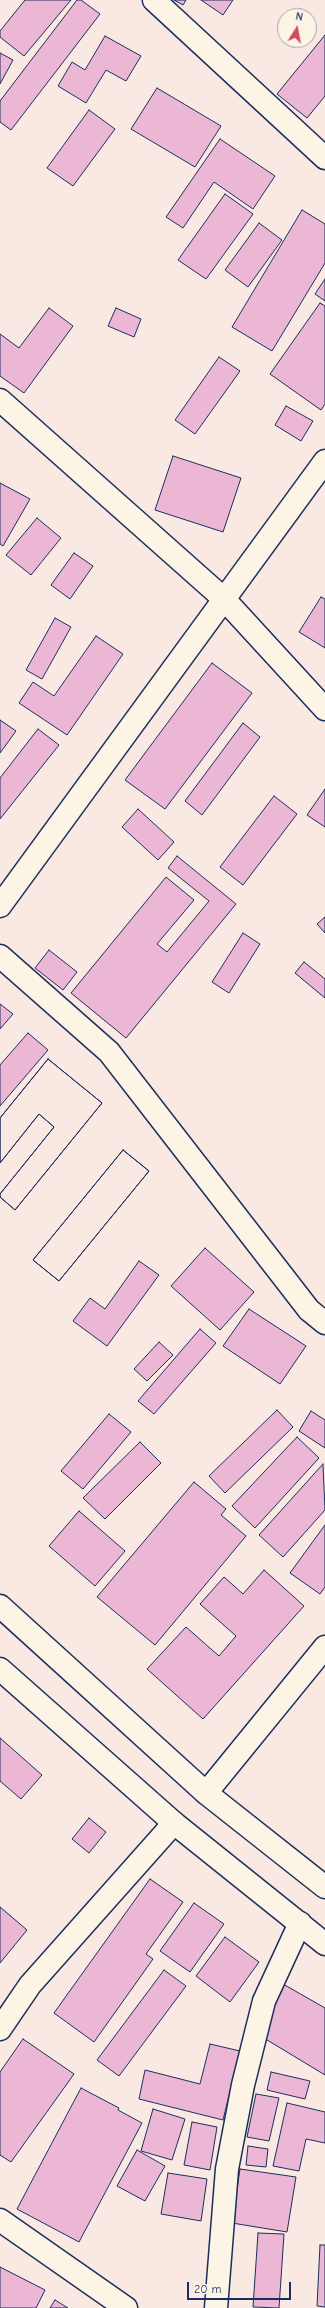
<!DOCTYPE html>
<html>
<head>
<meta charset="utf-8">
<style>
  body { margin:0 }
  #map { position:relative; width:325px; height:2308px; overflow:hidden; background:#f9e9e2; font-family:"Comic Neue",sans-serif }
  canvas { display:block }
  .north { position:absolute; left:277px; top:8px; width:40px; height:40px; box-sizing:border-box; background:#fcf5e5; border:1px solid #a2a6af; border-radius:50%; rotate:11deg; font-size:11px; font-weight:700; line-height:16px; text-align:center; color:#1b2f5e }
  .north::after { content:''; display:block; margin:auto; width:14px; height:18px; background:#d1495b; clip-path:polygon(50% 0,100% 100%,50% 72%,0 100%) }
  .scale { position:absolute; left:187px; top:2282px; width:104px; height:18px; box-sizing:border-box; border:2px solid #1b2f5e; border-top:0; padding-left:5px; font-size:12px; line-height:14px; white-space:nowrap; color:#1b2f5e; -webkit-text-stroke:3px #fcf5e5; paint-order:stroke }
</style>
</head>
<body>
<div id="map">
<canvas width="325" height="2308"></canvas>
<div class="north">N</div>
<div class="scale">20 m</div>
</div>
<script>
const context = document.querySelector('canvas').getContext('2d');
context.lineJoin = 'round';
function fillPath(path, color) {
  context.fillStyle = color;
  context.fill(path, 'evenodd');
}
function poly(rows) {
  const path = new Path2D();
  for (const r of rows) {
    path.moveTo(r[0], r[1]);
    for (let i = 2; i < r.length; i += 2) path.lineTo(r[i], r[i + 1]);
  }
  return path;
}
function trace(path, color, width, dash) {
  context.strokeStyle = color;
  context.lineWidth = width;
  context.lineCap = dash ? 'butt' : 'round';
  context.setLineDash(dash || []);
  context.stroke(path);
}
const building = poly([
  [25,0,71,0,24,56,0,37,0,31,25,0],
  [77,0,81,0,100,14,11,130,0,122,0,101,77,0],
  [174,0,186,0,183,5,174,0],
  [201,0,233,0,223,15,201,0],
  [325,35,325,96,307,118,277,94,325,35],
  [105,36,141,56,126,81,106,70,86,103,58,86,72,62,85,70,105,36],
  [0,53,13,60,0,84,0,53],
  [157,88,221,126,195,167,131,129,157,88],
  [89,110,115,129,73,186,47,168,89,110],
  [220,139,275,176,253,209,214,182,183,228,166,217,220,139],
  [225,194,253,214,206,279,178,260,225,194],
  [302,210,325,224,325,263,272,351,232,327,302,210],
  [259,223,282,240,248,287,225,270,259,223],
  [325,279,325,301,315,294,325,279],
  [320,303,325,306,325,404,321,410,270,374,320,303],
  [49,308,73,326,24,393,0,376,0,334,19,348,49,308],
  [116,308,141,319,134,337,108,326,116,308],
  [219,357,240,371,195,434,175,420,219,357],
  [286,406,313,421,301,441,275,425,286,406],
  [173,456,241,478,223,532,155,510,173,456],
  [0,483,30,499,3,546,0,544,0,483],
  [37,518,61,538,31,575,6,555,37,518],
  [74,553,93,566,70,599,51,585,74,553],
  [321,597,325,599,325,648,299,632,321,597],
  [55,618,71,627,42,679,26,670,55,618],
  [96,636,123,654,67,735,19,703,33,682,54,696,96,636],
  [212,663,252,693,165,809,125,780,212,663],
  [0,720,16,731,0,753,0,720],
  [243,723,260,737,202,815,185,801,243,723],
  [38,729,59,745,0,819,0,778,38,729],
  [325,789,325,827,307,815,325,789],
  [274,796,297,814,243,885,220,867,274,796],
  [138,809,174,842,158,860,122,827,138,809],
  [177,856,236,904,126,1038,71,993,166,877,194,900,157,944,167,952,209,901,168,868,177,856],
  [325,917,325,933,317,924,325,917],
  [243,933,260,944,229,993,212,982,243,933],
  [49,950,77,972,63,990,35,968,49,950],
  [304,962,325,979,325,998,295,973,304,962],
  [0,1004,13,1014,0,1029,0,1004],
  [28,1033,48,1050,0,1106,0,1065,28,1033],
  [48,1059,102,1103,15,1210,0,1197,0,1194,54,1127,39,1114,0,1163,0,1118,48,1059],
  [48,1059,102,1103,15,1210,0,1197,0,1194,54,1127,39,1114,0,1163,0,1118,48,1059],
  [123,1150,149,1171,59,1281,33,1260,123,1150],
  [123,1150,149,1171,59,1281,33,1260,123,1150],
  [205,1248,254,1292,220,1330,171,1286,205,1248],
  [139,1261,159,1275,107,1346,73,1321,90,1298,105,1309,139,1261],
  [249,1309,306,1346,280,1384,223,1346,249,1309],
  [200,1329,216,1343,154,1414,138,1401,200,1329],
  [159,1342,173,1355,147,1381,134,1369,159,1342],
  [277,1410,293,1427,225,1493,209,1476,277,1410],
  [311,1411,325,1420,325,1448,299,1431,311,1411],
  [109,1414,131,1432,83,1489,61,1471,109,1414],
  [297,1437,319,1458,255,1528,232,1506,297,1437],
  [140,1442,161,1463,105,1519,83,1498,140,1442],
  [323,1464,325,1510,283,1557,259,1535,323,1464],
  [194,1482,226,1509,221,1515,246,1536,155,1645,97,1597,194,1482],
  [79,1511,125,1551,95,1586,49,1546,79,1511],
  [325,1525,325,1587,320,1594,290,1573,325,1525],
  [264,1570,304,1606,203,1719,147,1669,186,1627,219,1656,236,1636,200,1604,224,1577,243,1594,264,1570],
  [0,1738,42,1775,21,1799,0,1781,0,1738],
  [89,1818,106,1832,89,1853,72,1839,89,1818],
  [150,1879,183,1902,146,1954,153,1959,94,2042,54,2013,150,1879],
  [194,1903,224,1924,190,1972,160,1951,194,1903],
  [0,1907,27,1930,0,1963,0,1907],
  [225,1937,259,1962,230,2002,196,1976,225,1937],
  [164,1970,186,1986,119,2076,97,2060,164,1970],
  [283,1984,325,2008,325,2075,254,2032,283,1984],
  [23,2039,74,2074,11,2162,0,2155,0,2072,23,2039],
  [210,2044,240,2051,223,2120,139,2099,145,2070,200,2084,210,2044],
  [271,2072,310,2081,305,2099,267,2090,271,2072],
  [81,2088,119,2108,118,2110,142,2123,79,2242,17,2209,81,2088],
  [256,2094,279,2098,269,2141,247,2137,256,2094],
  [287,2103,325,2112,325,2143,306,2139,299,2171,273,2166,287,2103],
  [153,2109,185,2119,172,2160,141,2151,153,2109],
  [192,2122,217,2127,210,2170,184,2165,192,2122],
  [248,2146,268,2149,266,2167,246,2165,248,2146],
  [137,2150,165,2166,145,2201,117,2186,137,2150],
  [240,2169,296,2177,287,2232,232,2223,240,2169],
  [168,2173,207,2179,201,2221,161,2214,168,2173],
  [258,2233,284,2234,279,2308,253,2307,258,2233],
  [320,2245,325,2245,325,2307,317,2306,320,2245],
  [0,2267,45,2290,36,2308,0,2308,0,2267],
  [55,2300,68,2308,50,2308,55,2300]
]);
const minor = poly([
  [154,0,325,158],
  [0,400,224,599,325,709],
  [0,906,325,461],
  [0,956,109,1052,309,1310,325,1323],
  [0,2029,30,1985,174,1823],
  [0,2220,126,2308],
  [216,2308,227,2169,243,2085,264,2001,300,1923]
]);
const tertiary = poly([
  [206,1793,325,1647]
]);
const secondary = poly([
  [0,1606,206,1793,325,1887],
  [0,1669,174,1823,325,1944]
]);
fillPath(building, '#ebb7d5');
trace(building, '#1b2f5e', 1);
trace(minor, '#1b2f5e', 25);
trace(tertiary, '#1b2f5e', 25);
trace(secondary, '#1b2f5e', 25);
trace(minor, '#fcf5e5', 22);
trace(tertiary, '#fcf5e5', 22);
trace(secondary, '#fcf5e5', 22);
</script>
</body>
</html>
